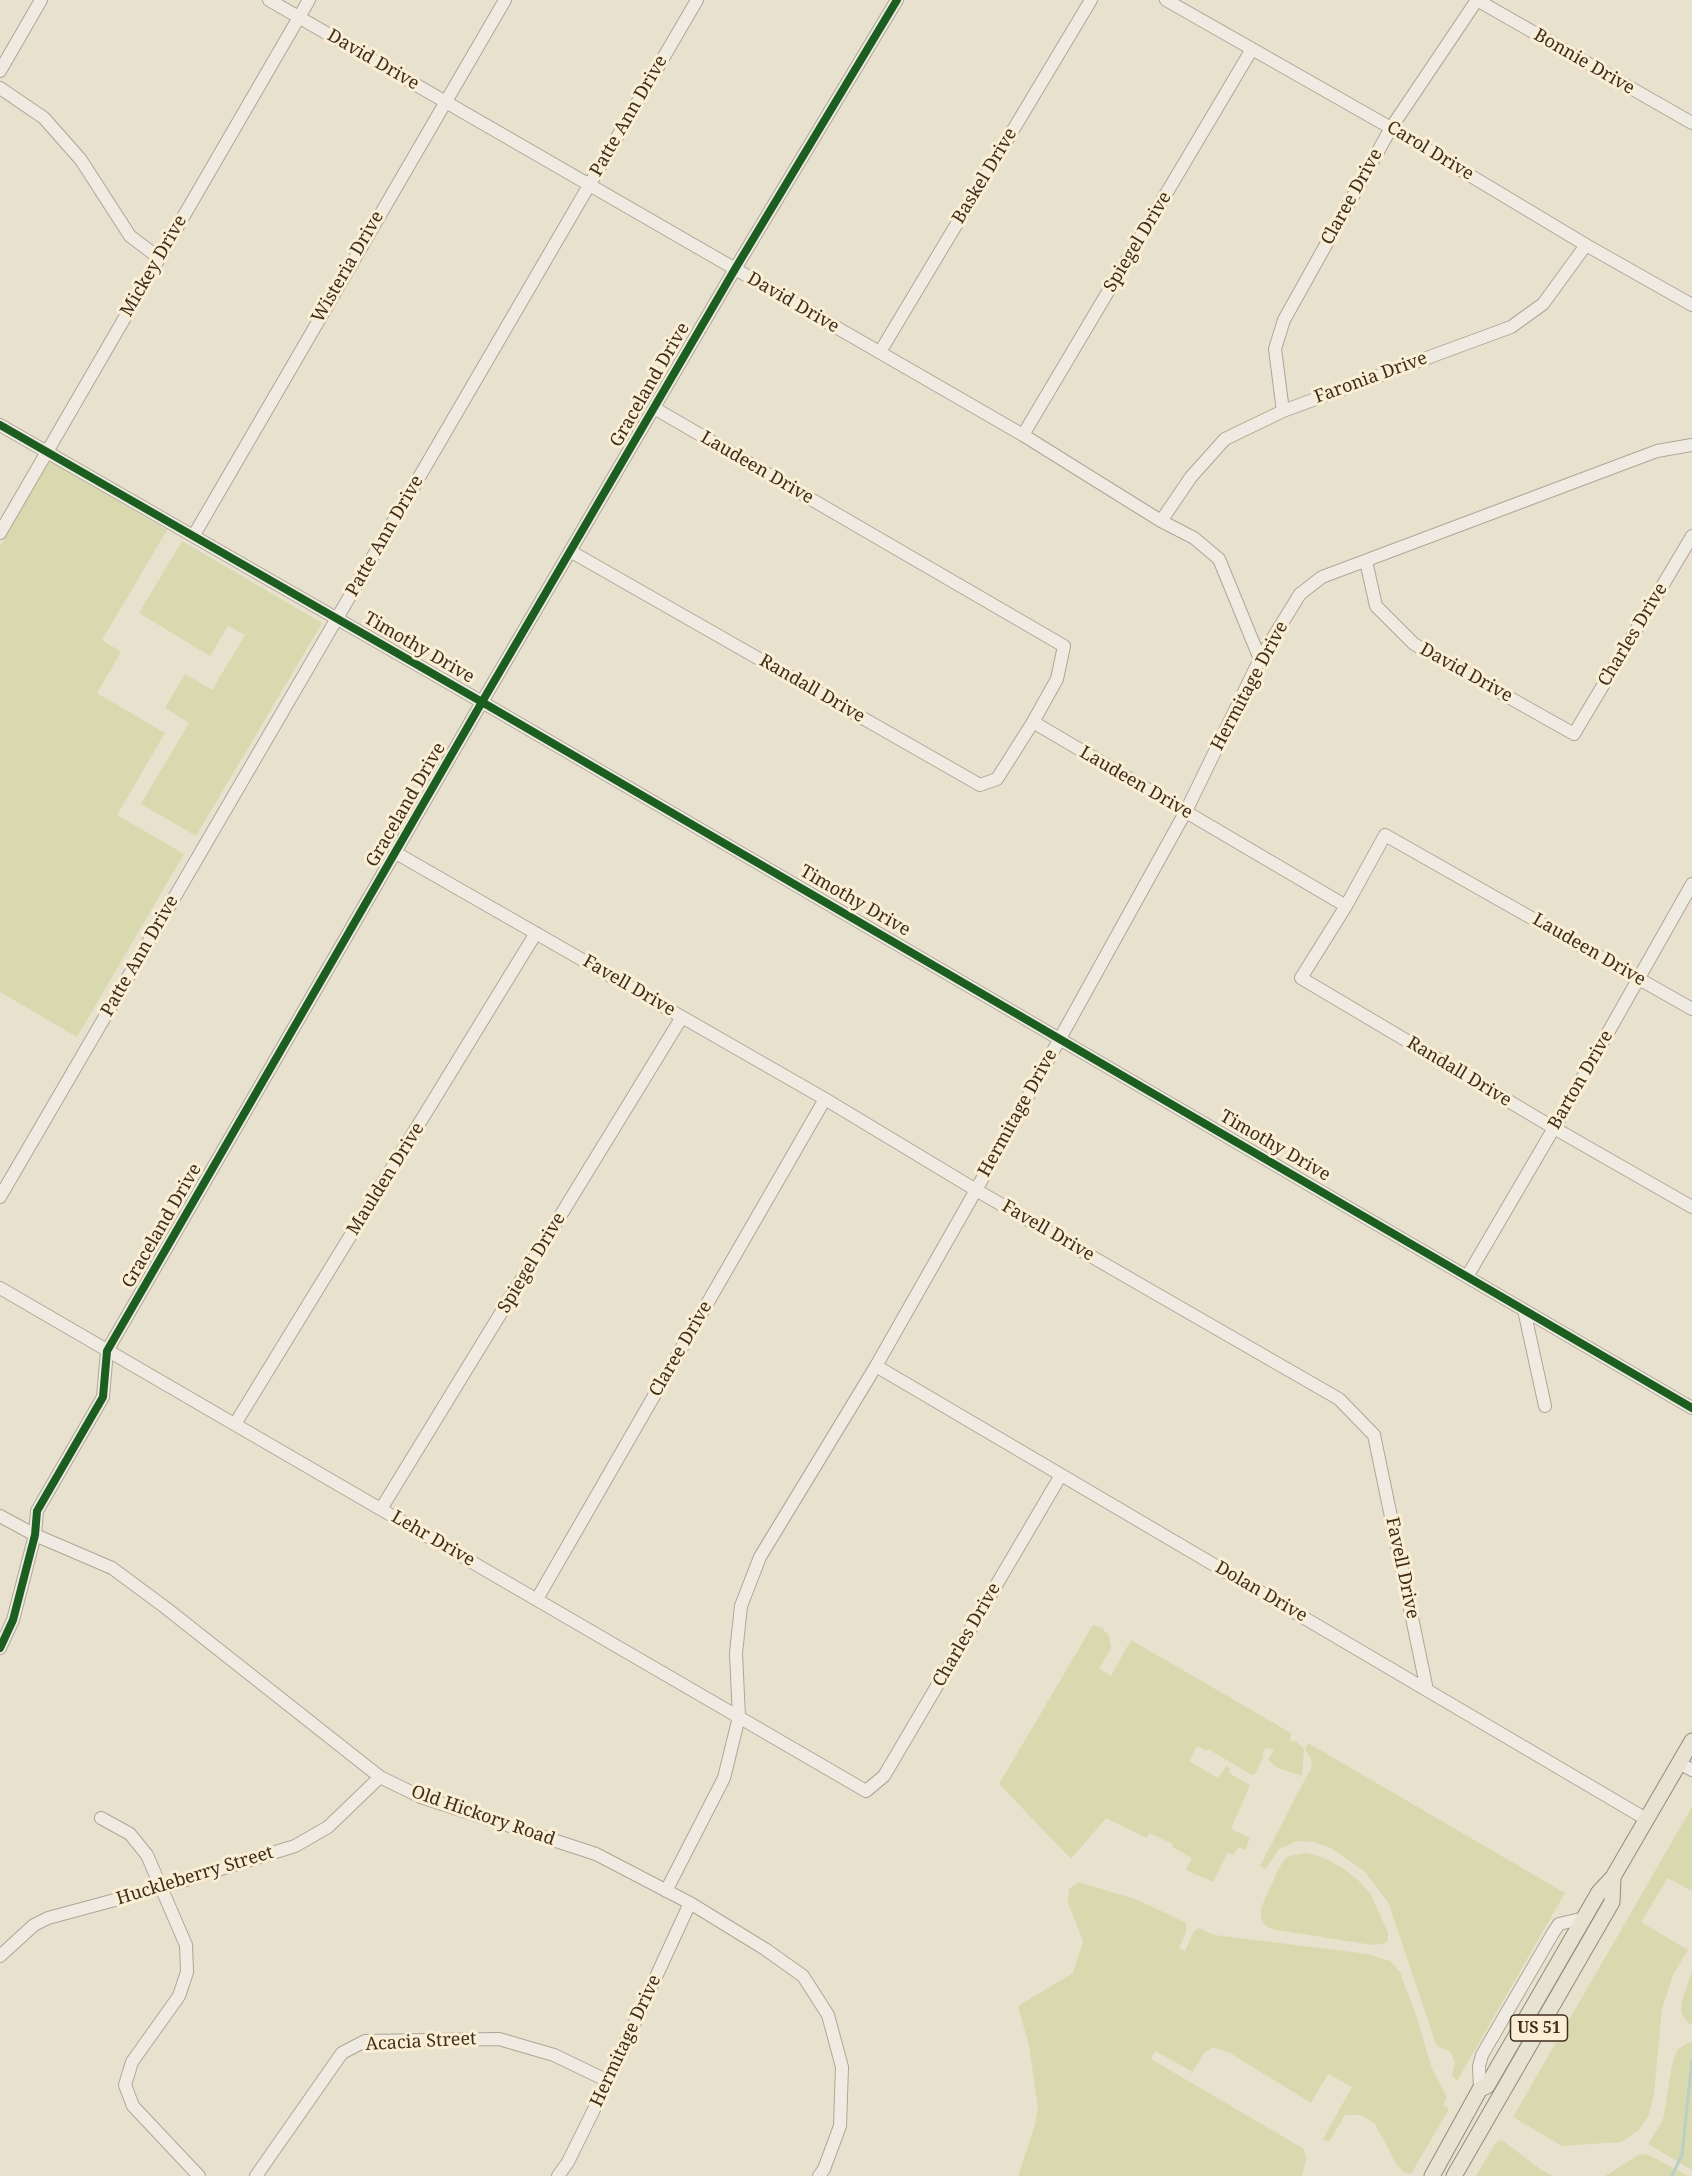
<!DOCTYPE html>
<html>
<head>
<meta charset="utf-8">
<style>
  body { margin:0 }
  canvas { display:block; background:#e8e1ce }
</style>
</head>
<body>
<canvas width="1692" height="2176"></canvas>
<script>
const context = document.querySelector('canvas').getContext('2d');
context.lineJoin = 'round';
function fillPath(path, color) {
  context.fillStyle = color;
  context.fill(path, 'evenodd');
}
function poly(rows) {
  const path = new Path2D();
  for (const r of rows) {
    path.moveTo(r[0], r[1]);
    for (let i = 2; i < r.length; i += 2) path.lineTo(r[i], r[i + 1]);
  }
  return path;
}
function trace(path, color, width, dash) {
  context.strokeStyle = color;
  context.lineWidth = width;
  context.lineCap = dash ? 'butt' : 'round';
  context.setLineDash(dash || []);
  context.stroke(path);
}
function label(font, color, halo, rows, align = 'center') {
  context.font = font + ' "Noto Serif",serif';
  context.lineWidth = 6;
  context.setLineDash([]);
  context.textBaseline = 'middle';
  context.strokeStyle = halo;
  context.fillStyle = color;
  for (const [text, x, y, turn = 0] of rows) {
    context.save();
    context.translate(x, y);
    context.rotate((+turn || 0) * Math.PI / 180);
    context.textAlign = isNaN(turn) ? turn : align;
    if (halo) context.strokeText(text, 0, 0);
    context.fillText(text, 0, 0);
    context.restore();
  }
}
const green = poly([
  [50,461,167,530,102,640,121,652,97,693,165,733,117,815,184,854,77,1037,0,992,0,546],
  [182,541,322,623,196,836,141,804,189,723,165,708,185,674,212,690,245,635,228,626,210,656,139,613],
  [1093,1625,1102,1628,1109,1636,1111,1648,1099,1668,1111,1676,1131,1640,1291,1733,1290,1742,1295,1741,1304,1749,1302,1776,1278,1768,1268,1760,1274,1750,1269,1748,1265,1749,1262,1755,1264,1756,1255,1774,1252,1775,1208,1749,1206,1751,1197,1746,1189,1761,1218,1778,1226,1766,1231,1769,1229,1773,1250,1785,1231,1829,1250,1838,1245,1850,1238,1847,1234,1855,1227,1853,1213,1882,1186,1870,1192,1858,1172,1847,1173,1844,1149,1833,1147,1838,1106,1818,1071,1859,999,1784],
  [1308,1743,1565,1893,1457,2081,1452,2075,1455,2063,1451,2052,1439,2047,1436,2044,1388,1902,1364,1871,1331,1848,1314,1842,1297,1841,1279,1849,1266,1869,1260,1866,1312,1766,1311,1760,1305,1749],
  [1692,1807,1692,1891,1668,1878,1641,1922,1688,1950,1674,1973,1662,2008,1654,2094,1648,2117,1638,2131,1621,2142,1562,2146,1513,2117],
  [1304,1853,1316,1855,1328,1860,1344,1869,1359,1881,1370,1893,1388,1933,1388,1941,1383,1944,1372,1945,1277,1930,1269,1928,1264,1924,1261,1918,1261,1908,1278,1870,1284,1860,1289,1856],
  [1078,1882,1138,1900,1186,1923,1186,1932,1179,1948,1185,1951,1194,1931,1199,1928,1214,1935,1368,1954,1390,1961,1400,1972,1418,2021,1432,2069,1447,2097,1443,2105,1449,2109,1411,2174,1403,2172,1397,2165,1375,2124,1361,2115,1345,2115,1329,2142,1323,2139,1352,2087,1328,2074,1311,2103,1230,2053,1213,2047,1203,2054,1193,2072,1155,2051,1151,2059,1304,2149,1306,2159,1302,2176,1018,2176,1035,2125,1038,2108,1029,2046,1018,2006,1073,1973,1083,1941,1068,1903,1069,1889],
  [1692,1971,1692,2026,1683,2017,1681,2009,1682,2000],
  [1687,2043,1692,2043,1692,2170,1648,2144,1663,2120,1672,2065,1677,2050],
  [1502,2140,1540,2169,1553,2176,1476,2176,1496,2142],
  [1640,2154,1649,2155,1688,2176,1605,2176]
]);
const stream = poly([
  [1672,2176,1682,2155,1692,2060]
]);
const minor = poly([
  [269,0,1023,435,1161,521,1194,538,1219,559,1260,659],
  [1166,0,1391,128,1586,245,1692,305],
  [1477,0,1692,123],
  [0,71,41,0],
  [0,88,44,118,81,160,130,236,159,258],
  [880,352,1091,0],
  [1283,411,1275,349,1284,320,1391,128,1477,0],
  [0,425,482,702,1692,1408],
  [1023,435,1252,49],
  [1161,521,1191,477,1225,439,1283,411,1511,327,1543,304,1586,245],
  [0,533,309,0],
  [194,535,505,0],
  [570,551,980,785,997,779,1033,722,1057,679,1064,646,654,408],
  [1366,561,1376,606,1414,644,1574,734,1692,536],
  [1033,722,1346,906],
  [396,853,825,1099,976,1190,1339,1399,1374,1435,1427,1690],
  [1692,1009,1385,835,1346,906,1301,978,1554,1128,1692,1207],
  [0,1197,697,0],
  [1468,1275,1554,1128,1692,884],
  [0,1288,866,1791,884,1776,1061,1475],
  [1524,1310,1545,1406],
  [876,1366,1646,1819],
  [235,1424,536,933],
  [381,1509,682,1017],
  [0,1516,35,1535,112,1568,166,1608,380,1777,421,1797,596,1854,690,1903,765,1949,803,1976,828,2015,842,2067,840,2126,824,2169,819,2176],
  [537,1599,825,1099],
  [0,1648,13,1620,35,1535,37,1511,103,1397,107,1351,482,702,735,269,897,0],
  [1679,1763,1692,1770],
  [101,1818,130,1834,147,1855,186,1945,187,1972,179,1996,132,2062,125,2085,133,2106,199,2176],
  [666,1891,724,1778,739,1717,736,1653,741,1606,760,1557,876,1366,976,1190,1186,811,1260,659,1300,594,1322,577,1657,451,1692,445],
  [0,1956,34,1925,48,1918,163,1887,295,1846,328,1827,380,1777],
  [1480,2089,1479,2066,1482,2055,1553,1933,1559,1924,1585,1918],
  [256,2176,342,2053,365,2041,499,2039,554,2055,608,2081],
  [558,2176,568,2162,608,2081,690,1903]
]);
const major = poly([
  [1432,2176,1480,2089,1487,2086,1599,1892,1613,1877,1692,1741],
  [1454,2176,1612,1902,1613,1877]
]);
const cycleway = poly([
  [0,425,482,702,1692,1408],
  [0,1648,13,1620,35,1535,37,1511,103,1397,107,1351,482,702,735,269,897,0]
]);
const shields = [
  [1539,2028,57]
];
const shieldNames = [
  ["US 51",1539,2028]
];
const streetNames = [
  ["David Drive",373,60,30],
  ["Bonnie Drive",1584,62,30],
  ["Patte Ann Drive",629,116,-60],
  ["Carol Drive",1430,151,31],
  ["Baskel Drive",985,176,-59],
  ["Claree Drive",1352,197,-61],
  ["Spiegel Drive",1138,242,-59],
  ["Mickey Drive",154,266,-60],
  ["Wisteria Drive",348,267,-60],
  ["David Drive",793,303,30],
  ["Faronia Drive",1371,378,-20],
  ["Graceland Drive",650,385,-60],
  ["Laudeen Drive",757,468,30],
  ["Patte Ann Drive",385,536,-60],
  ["Charles Drive",1633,635,-59],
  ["Timothy Drive",419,648,30],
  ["David Drive",1466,673,29],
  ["Hermitage Drive",1250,686,-62],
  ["Randall Drive",812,689,30],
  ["Laudeen Drive",1136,783,30],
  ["Graceland Drive",406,805,-60],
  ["Timothy Drive",855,901,30],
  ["Laudeen Drive",1589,950,30],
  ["Patte Ann Drive",140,956,-60],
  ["Favell Drive",629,986,30],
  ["Randall Drive",1459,1072,31],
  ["Barton Drive",1581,1080,-60],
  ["Hermitage Drive",1018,1113,-61],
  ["Timothy Drive",1275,1146,30],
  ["Maulden Drive",386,1179,-58],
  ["Graceland Drive",162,1226,-60],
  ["Favell Drive",1048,1231,30],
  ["Spiegel Drive",532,1263,-59],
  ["Claree Drive",681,1349,-60],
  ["Lehr Drive",433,1539,30],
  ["Favell Drive",1402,1568,78],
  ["Dolan Drive",1261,1592,30],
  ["Charles Drive",967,1635,-60],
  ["Old Hickory Road",483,1816,19],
  ["Huckleberry Street",195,1876,-17],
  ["Hermitage Drive",626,2041,-65],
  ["Acacia Street",421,2042,-3]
];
fillPath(green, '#d9d9af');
trace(stream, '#bacec2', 3);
trace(minor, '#aea698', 14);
trace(major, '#938b7e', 17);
trace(minor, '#f0ebe2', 12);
trace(major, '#e8e2d2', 15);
trace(cycleway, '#1b5e20', 8);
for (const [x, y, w] of shields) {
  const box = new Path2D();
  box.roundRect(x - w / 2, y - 13, w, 26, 4.5);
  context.fillStyle = '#faefd5';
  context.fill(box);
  trace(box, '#3f2e1d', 1.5);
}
label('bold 16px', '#3f2e1d', null, shieldNames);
label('18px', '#3f2e1d', '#faefd5', streetNames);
</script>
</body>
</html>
